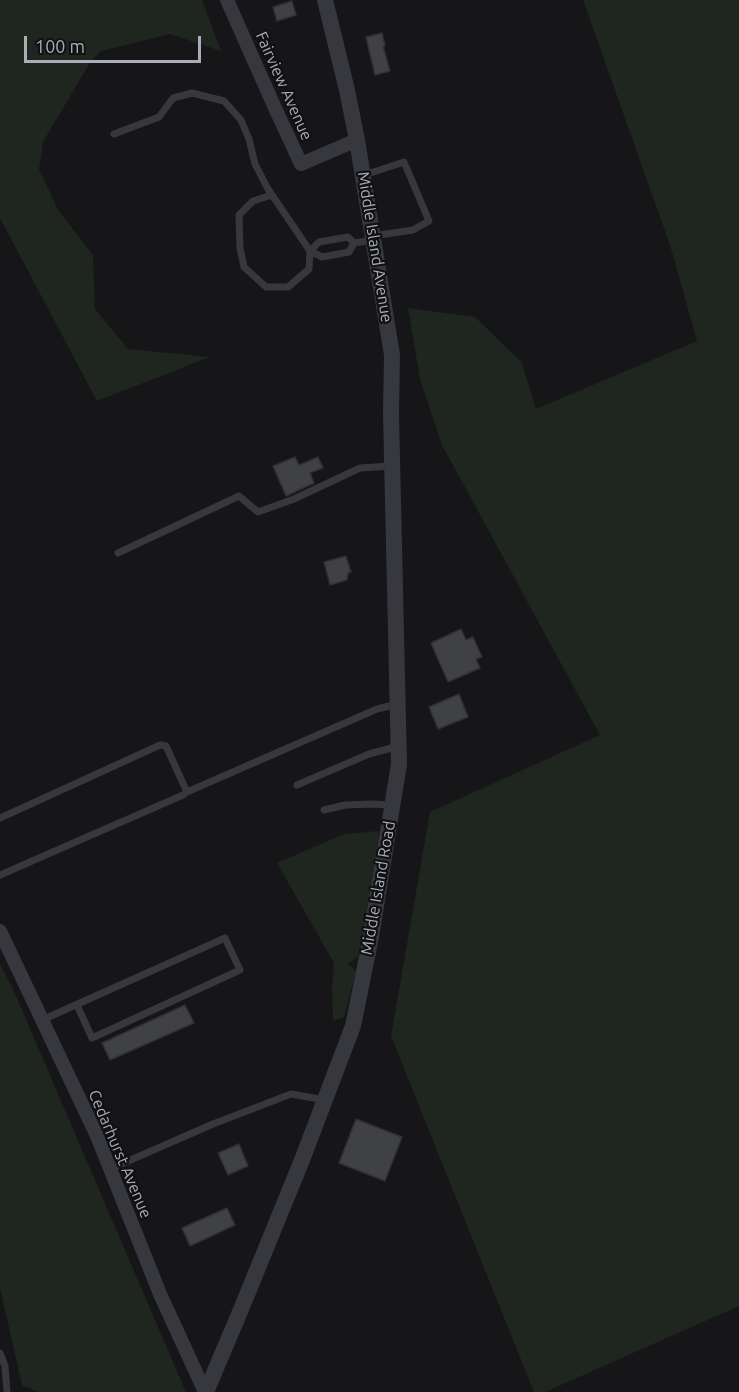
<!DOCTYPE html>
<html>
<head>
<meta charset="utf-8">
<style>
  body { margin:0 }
  #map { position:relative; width:739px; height:1392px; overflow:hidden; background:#161618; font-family:Ubuntu,sans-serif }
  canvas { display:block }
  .scale { position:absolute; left:24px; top:36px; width:177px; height:27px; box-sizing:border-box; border:3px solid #a8adb8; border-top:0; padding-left:8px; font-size:18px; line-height:21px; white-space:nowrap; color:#a8adb8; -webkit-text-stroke:4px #111113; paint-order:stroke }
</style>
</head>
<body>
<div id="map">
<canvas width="739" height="1392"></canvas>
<div class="scale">100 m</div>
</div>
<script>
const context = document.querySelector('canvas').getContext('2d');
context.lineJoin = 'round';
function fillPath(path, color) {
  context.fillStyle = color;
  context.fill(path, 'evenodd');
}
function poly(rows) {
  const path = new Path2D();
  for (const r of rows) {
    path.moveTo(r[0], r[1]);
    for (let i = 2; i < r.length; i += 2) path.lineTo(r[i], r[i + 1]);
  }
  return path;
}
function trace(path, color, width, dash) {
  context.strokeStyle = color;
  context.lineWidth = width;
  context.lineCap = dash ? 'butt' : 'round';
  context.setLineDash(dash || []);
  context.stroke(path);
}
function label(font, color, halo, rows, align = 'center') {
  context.font = font + ' Ubuntu,sans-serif';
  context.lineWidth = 4.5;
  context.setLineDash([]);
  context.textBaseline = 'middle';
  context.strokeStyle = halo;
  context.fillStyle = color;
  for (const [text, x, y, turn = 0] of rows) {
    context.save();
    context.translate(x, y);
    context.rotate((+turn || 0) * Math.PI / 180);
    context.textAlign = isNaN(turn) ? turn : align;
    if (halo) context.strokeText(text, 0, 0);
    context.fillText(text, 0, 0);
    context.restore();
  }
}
const green = poly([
  [0,0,202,0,221,51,170,34,101,51,91,61,43,142,39,169,58,210,93,255,95,309,128,349,210,357,97,401,0,218],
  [583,0,739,0,739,1306,545,1392,534,1392,391,1036,430,812,600,735,442,445,420,379,408,308,475,317,522,363,536,409,697,341,670,245],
  [379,831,372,895,358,957,348,964,356,971,344,1017,333,1021,332,988,334,963,277,863,344,834],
  [0,964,13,989,186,1392,38,1392,22,1385,0,1288]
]);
const building = poly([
  [292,1,296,15,277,21,273,7,292,1],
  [382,33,385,46,383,46,390,71,375,75,366,37,382,33],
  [295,457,299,465,318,457,323,468,310,473,314,483,286,496,273,466,295,457],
  [346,556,351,572,348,573,347,580,330,585,324,562,346,556],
  [461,629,466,640,473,637,482,657,476,659,480,668,448,682,431,643,461,629],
  [459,694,468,717,438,729,429,707,459,694],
  [185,1005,194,1023,110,1060,102,1043,185,1005],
  [356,1119,402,1137,385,1181,339,1163,356,1119],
  [239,1144,248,1166,228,1175,218,1153,239,1144],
  [227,1208,235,1225,190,1246,182,1228,227,1208]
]);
const service = poly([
  [114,134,159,117,173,98,192,93,224,101,241,120,249,139,255,164,268,189,310,251,322,257,349,252,354,243],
  [364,175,404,162,429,221,413,230,373,236],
  [272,195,253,201,239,215,240,248,244,267,266,287,288,287,309,269,310,251,319,242,348,237,354,243],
  [354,243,373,240],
  [118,553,239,496,258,512,294,499,360,468,392,466],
  [297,785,369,754,399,746],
  [187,792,377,709,398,704],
  [324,810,345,805,372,804,393,805],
  [0,818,160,745,166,746,187,792,183,795,0,875],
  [42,1020,225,938,240,970,92,1038,77,1005],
  [110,1169,213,1124,291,1094,325,1100],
  [0,1353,5,1366,7,1392]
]);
const minor = poly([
  [227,0,275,108,301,164,357,140],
  [0,931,97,1136,160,1294,205,1392]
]);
const tertiary = poly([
  [206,1392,242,1307,302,1160,353,1026,371,937,399,764,391,413,392,355,357,140,347,90,325,0]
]);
const streetNames = [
  ["Fairview Avenue",284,86,66],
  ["Middle Island Avenue",375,247,81],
  ["Middle Island Road",378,888,-80],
  ["Cedarhurst Avenue",120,1154,67]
];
fillPath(green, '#1e261f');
fillPath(building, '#404145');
trace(building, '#303034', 1.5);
trace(service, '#37383d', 7);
trace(minor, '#37383d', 14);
trace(tertiary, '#37383d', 16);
label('16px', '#a8adb8', '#111113', streetNames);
</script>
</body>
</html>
